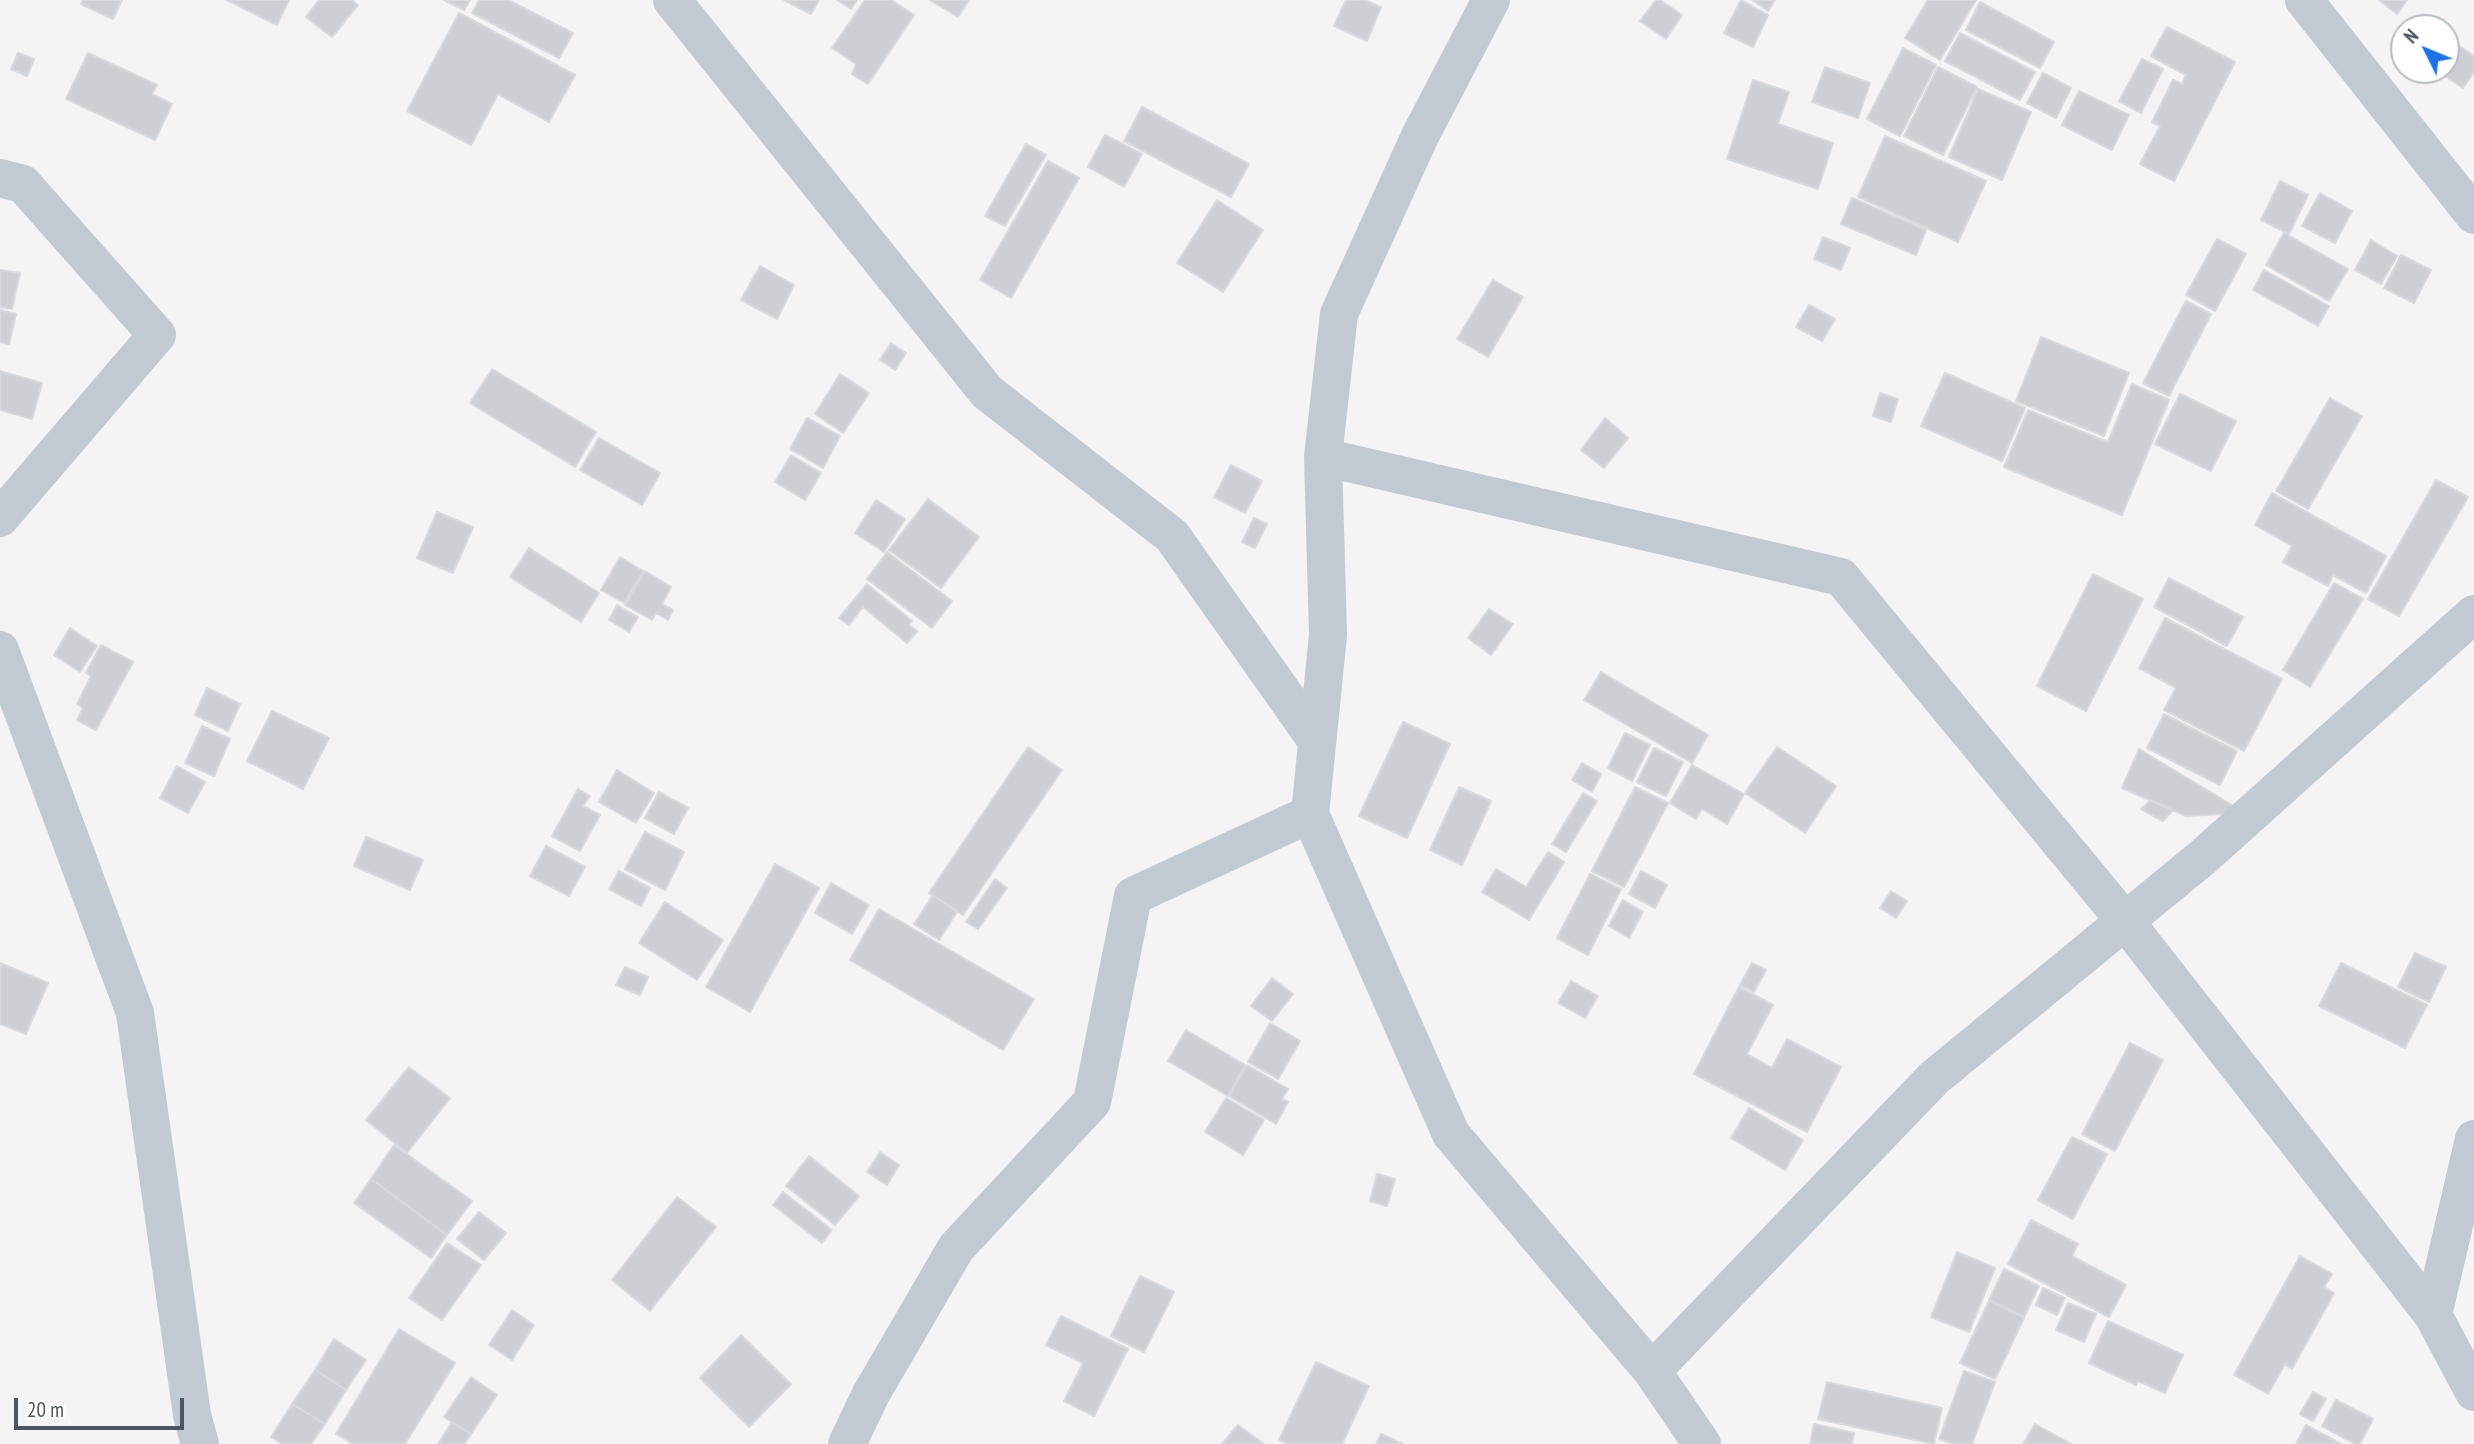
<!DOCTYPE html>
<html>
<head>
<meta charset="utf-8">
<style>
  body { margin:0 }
  #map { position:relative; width:2474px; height:1444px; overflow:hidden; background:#f5f3f3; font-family:"PT Sans Narrow",sans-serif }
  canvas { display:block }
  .north { position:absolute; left:2390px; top:14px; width:70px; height:70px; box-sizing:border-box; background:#fff; border:2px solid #b7bbc0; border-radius:50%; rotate:313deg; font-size:19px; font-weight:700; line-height:28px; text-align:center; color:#4a5661 }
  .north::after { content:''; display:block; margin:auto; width:24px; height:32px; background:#1a73e8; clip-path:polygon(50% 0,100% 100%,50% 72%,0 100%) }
  .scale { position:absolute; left:14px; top:1398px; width:170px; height:32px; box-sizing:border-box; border:4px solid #4a5661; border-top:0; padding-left:9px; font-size:21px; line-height:24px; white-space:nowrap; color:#4a5661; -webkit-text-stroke:5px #fff; paint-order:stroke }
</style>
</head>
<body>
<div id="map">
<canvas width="2474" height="1444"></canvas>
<div class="north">N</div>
<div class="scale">20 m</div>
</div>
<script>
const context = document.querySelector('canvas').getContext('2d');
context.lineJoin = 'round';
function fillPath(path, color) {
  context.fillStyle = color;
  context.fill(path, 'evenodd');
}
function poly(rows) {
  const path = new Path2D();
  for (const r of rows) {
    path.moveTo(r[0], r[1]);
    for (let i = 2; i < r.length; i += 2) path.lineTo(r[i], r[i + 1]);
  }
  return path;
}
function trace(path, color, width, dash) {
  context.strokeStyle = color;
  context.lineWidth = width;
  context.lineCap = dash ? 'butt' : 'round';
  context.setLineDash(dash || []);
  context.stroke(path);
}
const building = poly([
  [83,0,122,0,113,19,81,4,83,0],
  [227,0,289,0,277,25,227,0],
  [319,0,352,0,358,5,332,37,306,17,319,0],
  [444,0,470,0,464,10,444,0],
  [479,0,508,0,573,33,559,58,472,13,479,0],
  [784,0,819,0,811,14,784,0],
  [837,0,857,0,851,9,837,0],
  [865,0,891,0,914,15,868,84,852,74,856,64,832,48,865,0],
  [930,0,969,0,958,17,930,0],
  [1346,0,1365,0,1381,7,1367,41,1334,26,1346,0],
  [1656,0,1660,0,1682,15,1666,39,1640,21,1656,0],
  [1741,0,1768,15,1753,47,1724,33,1741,0],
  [1752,0,1775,0,1768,11,1752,0],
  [1928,0,1976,0,1940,60,1905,38,1928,0],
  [2379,0,2407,0,2397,14,2379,0],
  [1980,2,2054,42,2040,68,1966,30,1980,2],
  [459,13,575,75,549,122,498,94,471,145,407,111,459,13],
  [2167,27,2235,62,2174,181,2140,164,2160,126,2152,122,2173,80,2182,84,2186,75,2151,56,2167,27],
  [1960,33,2035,72,2020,100,1945,61,1960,33],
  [2446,37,2474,56,2474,72,2463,88,2436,70,2446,70,2446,37],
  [1903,48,1936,65,1900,136,1867,119,1903,48],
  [18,53,34,59,27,76,11,69,18,53],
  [88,53,157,85,152,94,172,104,155,140,66,99,88,53],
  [2142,59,2163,69,2141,113,2119,101,2142,59],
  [1825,67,1870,83,1858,118,1812,102,1825,67],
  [1938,67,1977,87,1943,155,1904,136,1938,67],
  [2043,73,2071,88,2056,118,2027,103,2043,73],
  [1753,80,1789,92,1778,124,1833,143,1818,189,1727,159,1753,80],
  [1978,89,2031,112,2002,180,1949,157,1978,89],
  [2079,91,2129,115,2112,150,2062,125,2079,91],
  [1142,107,1249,164,1231,197,1124,141,1142,107],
  [1105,135,1142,154,1124,187,1088,167,1105,135],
  [1885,136,1986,181,1958,242,1858,197,1885,136],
  [1026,144,1046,155,1005,226,985,216,1026,144],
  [1048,161,1079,178,1011,298,980,280,1048,161],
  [2280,181,2308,195,2289,234,2261,220,2280,181],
  [2320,193,2352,211,2335,243,2302,226,2320,193],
  [1852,198,1926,230,1916,255,1841,224,1852,198],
  [1217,200,1263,230,1223,292,1177,263,1217,200],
  [2284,233,2348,269,2329,301,2266,265,2284,233],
  [1823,237,1850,248,1841,270,1814,259,1823,237],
  [2217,239,2246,254,2215,311,2186,295,2217,239],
  [2371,240,2397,256,2381,284,2355,270,2371,240],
  [2401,255,2431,270,2414,303,2384,288,2401,255],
  [760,266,794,285,777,319,741,300,760,266],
  [0,270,20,273,12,309,0,307,0,270],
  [2264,270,2329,306,2318,326,2253,290,2264,270],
  [1493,280,1523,297,1488,357,1457,339,1493,280],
  [2186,301,2211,314,2169,396,2143,383,2186,301],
  [1809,305,1835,319,1822,341,1796,327,1809,305],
  [0,310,16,314,9,344,0,342,0,310],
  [2041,337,2129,373,2104,436,2016,401,2041,337],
  [891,343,906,353,895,370,880,360,891,343],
  [492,369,596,432,575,467,470,403,492,369],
  [0,371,42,383,32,419,0,410,0,371],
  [1945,373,2025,408,2002,461,1921,426,1945,373],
  [840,374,869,393,843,433,815,414,840,374],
  [2132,384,2169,400,2122,515,2004,467,2028,410,2108,442,2132,384],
  [1880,393,1898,399,1891,422,1873,416,1880,393],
  [2180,394,2236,421,2211,471,2155,444,2180,394],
  [2330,398,2362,416,2308,509,2276,491,2330,398],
  [807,418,840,436,823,468,790,449,807,418],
  [1605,418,1628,438,1604,468,1581,450,1605,418],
  [599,438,660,473,642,505,580,470,599,438],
  [791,455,821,473,805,500,775,482,791,455],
  [1231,465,1262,481,1245,513,1214,497,1231,465],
  [2436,480,2468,497,2399,616,2368,599,2436,480],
  [2272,493,2386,556,2366,593,2333,575,2328,586,2283,562,2292,546,2255,525,2272,493],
  [928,499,979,537,941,588,889,550,928,499],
  [876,500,905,519,884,552,855,533,876,500],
  [437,512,473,527,453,573,417,558,437,512],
  [1254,518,1267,524,1255,548,1242,542,1254,518],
  [529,548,599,593,581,622,510,577,529,548],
  [887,552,952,601,932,628,867,579,887,552],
  [620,557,643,571,624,603,601,590,620,557],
  [645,571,671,587,662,604,673,610,668,620,656,613,652,620,625,605,645,571],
  [2093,574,2143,599,2086,711,2037,686,2093,574],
  [2169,578,2243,617,2227,646,2154,607,2169,578],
  [2334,583,2363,599,2310,687,2283,670,2334,583],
  [867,584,912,621,909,625,917,631,907,643,863,607,849,625,839,618,867,584],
  [617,605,638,617,629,632,609,620,617,605],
  [1489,609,1513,624,1491,655,1468,638,1489,609],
  [2165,618,2282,679,2244,751,2164,710,2176,688,2139,668,2165,618],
  [70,628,97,646,80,672,54,655,70,628],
  [101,645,133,662,96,730,77,720,83,708,77,704,91,676,86,673,101,645],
  [1601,672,1708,735,1692,763,1584,700,1601,672],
  [207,688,240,704,228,731,195,715,207,688],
  [272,711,329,738,303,789,247,761,272,711],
  [2164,714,2237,751,2220,785,2147,748,2164,714],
  [1403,722,1450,744,1407,838,1359,816,1403,722],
  [202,726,230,739,214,776,185,763,202,726],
  [1625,733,1650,745,1632,781,1608,768,1625,733],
  [1028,747,1062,770,963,915,929,893,1028,747],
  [1777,747,1836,786,1805,833,1745,793,1777,747],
  [1654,748,1683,762,1666,796,1637,782,1654,748],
  [2139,749,2245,813,2186,816,2122,788,2139,749],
  [1582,763,1601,774,1592,792,1572,780,1582,763],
  [1692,765,1744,794,1727,824,1702,809,1696,819,1670,803,1692,765],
  [177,766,205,782,188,813,160,798,177,766],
  [617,770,654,793,636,823,599,802,617,770],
  [1459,787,1491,801,1462,865,1430,850,1459,787],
  [1635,787,1668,803,1624,887,1592,871,1635,787],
  [578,789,590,796,583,806,600,815,580,851,552,836,578,789],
  [659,792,688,808,674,834,645,818,659,792],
  [1583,793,1597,801,1566,852,1552,844,1583,793],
  [2151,800,2173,810,2163,821,2141,809,2151,800],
  [645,832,684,852,665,890,625,869,645,832],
  [366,837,423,860,410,890,354,866,366,837],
  [546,846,585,867,569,896,530,876,546,846],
  [1548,852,1564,862,1529,920,1482,892,1496,869,1526,887,1548,852],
  [775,864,819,888,750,1012,706,987,775,864],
  [619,871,650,888,641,906,609,889,619,871],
  [1641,871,1667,885,1655,908,1629,894,1641,871],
  [1590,874,1621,889,1588,955,1557,938,1590,874],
  [995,879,1007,888,978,929,966,922,995,879],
  [831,883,869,905,852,934,815,913,831,883],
  [1891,891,1907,901,1896,918,1880,908,1891,891],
  [933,895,957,912,939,940,914,924,933,895],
  [1623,900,1643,912,1629,938,1609,926,1623,900],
  [665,902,723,940,697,980,639,943,665,902],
  [879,909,1034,999,1003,1050,850,960,879,909],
  [2415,953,2446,967,2429,1002,2398,987,2415,953],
  [0,963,48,983,26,1034,0,1024,0,963],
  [1752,963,1766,970,1754,992,1740,985,1752,963],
  [2341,963,2427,1005,2405,1048,2319,1006,2341,963],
  [625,967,648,977,640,995,616,985,625,967],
  [1272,978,1293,994,1272,1021,1251,1006,1272,978],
  [1571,981,1598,996,1585,1018,1558,1003,1571,981],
  [1739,987,1773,1005,1747,1054,1772,1068,1787,1039,1841,1067,1807,1132,1694,1074,1739,987],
  [1270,1023,1300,1041,1278,1079,1248,1062,1270,1023],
  [1186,1030,1245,1065,1228,1096,1168,1061,1186,1030],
  [2130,1043,2163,1060,2115,1151,2082,1134,2130,1043],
  [1247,1065,1288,1089,1282,1099,1288,1102,1276,1124,1229,1096,1247,1065],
  [409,1067,450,1098,407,1153,366,1120,409,1067],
  [1226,1098,1264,1120,1243,1155,1205,1132,1226,1098],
  [1749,1108,1803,1140,1785,1170,1731,1138,1749,1108],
  [2072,1137,2107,1154,2073,1219,2038,1200,2072,1137],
  [394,1145,472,1201,447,1235,371,1179,394,1145],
  [880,1152,899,1165,887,1185,867,1172,880,1152],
  [809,1156,859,1196,835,1225,786,1186,809,1156],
  [1377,1174,1395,1179,1387,1206,1370,1201,1377,1174],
  [371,1179,447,1235,431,1258,354,1203,371,1179],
  [783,1192,832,1230,822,1243,773,1205,783,1192],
  [677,1197,716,1227,650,1311,612,1280,677,1197],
  [479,1212,506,1233,484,1260,457,1239,479,1212],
  [2031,1220,2078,1244,2072,1256,2126,1285,2109,1317,2008,1264,2031,1220],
  [447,1243,481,1265,442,1320,409,1298,447,1243],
  [1957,1252,1995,1268,1969,1332,1931,1317,1957,1252],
  [2300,1256,2332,1274,2324,1287,2334,1293,2292,1369,2285,1364,2268,1394,2234,1375,2300,1256],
  [2004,1269,2039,1286,2024,1317,1989,1300,2004,1269],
  [1140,1276,1174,1292,1144,1352,1111,1336,1140,1276],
  [2043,1288,2065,1298,2057,1315,2036,1305,2043,1288],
  [1989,1301,2024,1318,1995,1379,1960,1363,1989,1301],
  [2068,1303,2096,1314,2084,1342,2056,1330,2068,1303],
  [512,1310,534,1325,512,1360,489,1345,512,1310],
  [1061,1316,1128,1349,1094,1416,1064,1401,1083,1363,1046,1345,1061,1316],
  [2108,1321,2183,1355,2165,1393,2138,1381,2136,1385,2089,1363,2108,1321],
  [399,1329,455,1363,405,1444,353,1444,336,1434,399,1329],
  [741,1335,791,1384,749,1427,700,1378,741,1335],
  [334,1339,366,1360,346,1390,315,1370,334,1339],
  [1316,1362,1369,1386,1342,1444,1288,1444,1279,1440,1316,1362],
  [315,1370,346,1390,325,1424,292,1404,315,1370],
  [1964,1371,1995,1382,1972,1444,1954,1444,1939,1439,1964,1371],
  [471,1377,497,1395,471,1434,444,1417,471,1377],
  [1827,1382,1942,1408,1934,1444,1818,1419,1827,1382],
  [2313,1392,2326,1399,2313,1421,2300,1414,2313,1392],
  [2336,1400,2373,1419,2360,1444,2355,1444,2322,1426,2336,1400],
  [292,1404,325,1424,311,1444,282,1444,271,1437,292,1404],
  [452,1422,471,1434,464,1444,438,1444,452,1422],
  [1814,1424,1854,1433,1852,1444,1810,1444,1814,1424],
  [2035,1424,2071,1444,2023,1444,2035,1424],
  [1238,1425,1264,1444,1222,1444,1238,1425],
  [2306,1425,2341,1444,2296,1444,2306,1425],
  [1381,1434,1403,1444,1376,1444,1381,1434]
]);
const street = poly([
  [672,0,987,392,1172,536,1317,741],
  [1491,0,1420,136,1339,314,1323,457,1328,635,1310,814,1451,1134,1652,1371,1702,1444],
  [2304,0,2474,215],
  [0,178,23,184,157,335,0,518],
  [1323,457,1841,577,2125,921,2433,1315],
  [0,650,135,1013,192,1415,200,1444],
  [2474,1139,2433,1315,2474,1392],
  [1652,1371,1934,1078,2203,857,2474,614],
  [847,1444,871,1394,956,1248,1092,1102,1133,896,1310,814]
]);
fillPath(building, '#cdcfd5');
trace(building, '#d7d9de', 2);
trace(street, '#c1cad2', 38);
</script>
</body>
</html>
